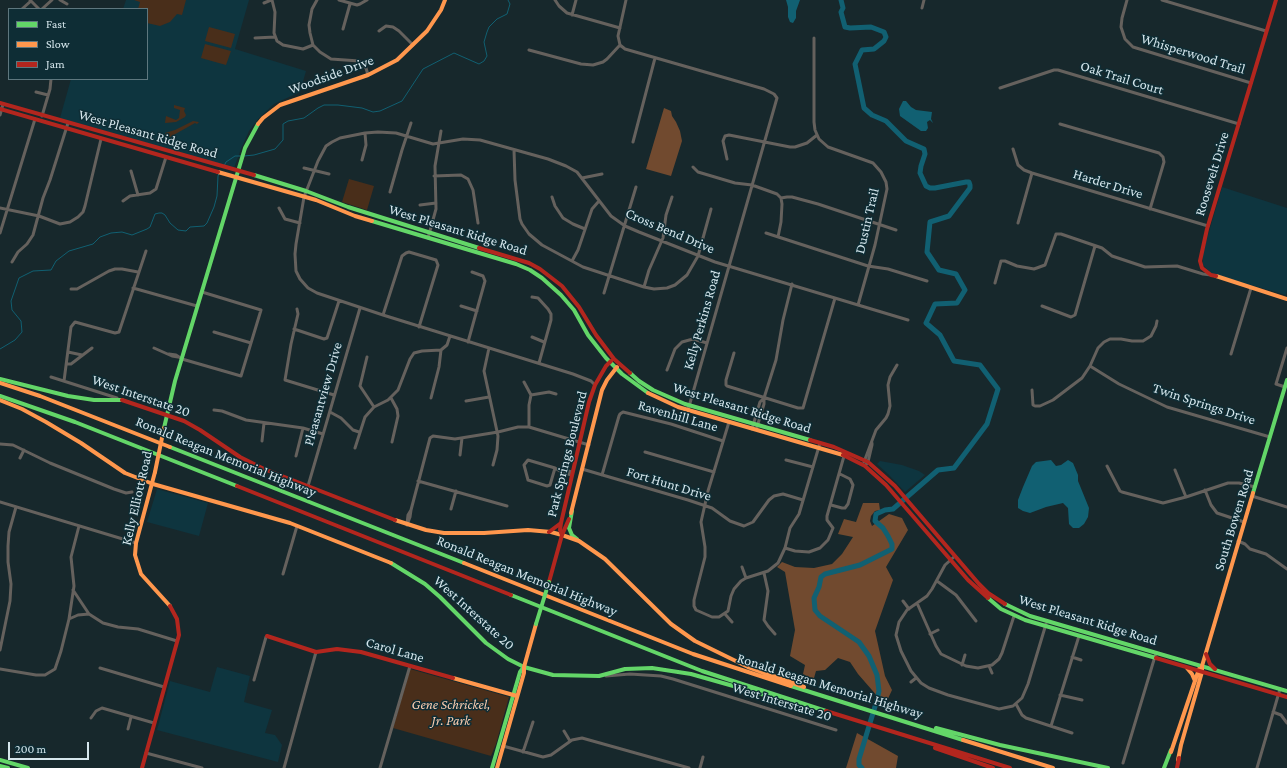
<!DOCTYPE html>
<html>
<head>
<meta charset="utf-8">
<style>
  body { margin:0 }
  #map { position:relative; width:1287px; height:768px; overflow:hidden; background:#17282c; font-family:"Crimson Pro",serif }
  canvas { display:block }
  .legend { position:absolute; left:8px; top:8px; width:140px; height:72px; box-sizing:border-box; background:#0e2d35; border:1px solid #5e777e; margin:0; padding:5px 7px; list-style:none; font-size:12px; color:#d5e6ec }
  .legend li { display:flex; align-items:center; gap:8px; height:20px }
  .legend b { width:20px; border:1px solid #5e777e }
  .scale { position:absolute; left:8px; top:742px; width:81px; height:18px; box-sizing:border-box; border:2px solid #d5e6ec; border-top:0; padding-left:5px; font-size:12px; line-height:14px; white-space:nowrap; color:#d5e6ec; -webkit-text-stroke:3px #0e2d35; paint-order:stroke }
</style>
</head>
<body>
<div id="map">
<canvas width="1287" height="768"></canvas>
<ul class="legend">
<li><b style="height:5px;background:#63d668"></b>Fast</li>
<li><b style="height:5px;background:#ff974d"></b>Slow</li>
<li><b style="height:5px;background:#b3261e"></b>Jam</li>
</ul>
<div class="scale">200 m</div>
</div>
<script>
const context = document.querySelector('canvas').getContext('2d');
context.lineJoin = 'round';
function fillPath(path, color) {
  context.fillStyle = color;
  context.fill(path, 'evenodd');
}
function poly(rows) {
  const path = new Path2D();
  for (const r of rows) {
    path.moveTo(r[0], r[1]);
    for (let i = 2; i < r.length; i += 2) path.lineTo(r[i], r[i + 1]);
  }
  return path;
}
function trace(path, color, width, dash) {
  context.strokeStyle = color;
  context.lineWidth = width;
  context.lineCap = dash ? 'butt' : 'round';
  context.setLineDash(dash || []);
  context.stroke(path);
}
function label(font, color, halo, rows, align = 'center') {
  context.font = font + ' "Crimson Pro",serif';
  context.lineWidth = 3;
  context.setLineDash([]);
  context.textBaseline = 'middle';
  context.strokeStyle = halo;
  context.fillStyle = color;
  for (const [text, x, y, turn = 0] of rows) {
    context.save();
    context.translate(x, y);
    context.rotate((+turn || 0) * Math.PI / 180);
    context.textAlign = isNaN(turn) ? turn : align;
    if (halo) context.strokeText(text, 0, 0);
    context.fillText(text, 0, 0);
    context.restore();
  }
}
const built = poly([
  [126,0,249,0,235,49,306,71,300,92,274,104,259,118,249,131,241,149,234,168,60,118,71,79,147,79,147,9,123,9],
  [1222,187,1287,208,1287,290,1286,295,1212,274,1203,265,1203,252],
  [880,461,902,465,919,471,925,475,905,492,888,474,877,464],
  [157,489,208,503,199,536,147,522],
  [217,667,250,676,244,702,272,710,265,733,275,735,282,745,278,762,157,730,170,681,210,692]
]);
const green = poly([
  [134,0,186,0,182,15,177,14,170,22,160,26,147,23,147,9,138,9,140,2],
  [209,27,235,34,231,48,205,41],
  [205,44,231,51,226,65,201,58],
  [174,105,185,108,184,111,186,115,185,117,176,122,165,123,166,116,176,120,179,118,180,110,174,108],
  [193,121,199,122,197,124,195,123,170,137,166,136,165,133,175,130],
  [349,179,374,186,367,210,342,202],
  [410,669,509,697,496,744,491,756,393,728]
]);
const forest = poly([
  [664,108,671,111,672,116,676,122,680,131,682,141,671,176,646,169],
  [863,503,879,503,880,510,875,511,871,516,870,521,872,526,889,514,902,518,908,530,886,567,893,580,875,631,885,676,892,690,885,705,858,674,850,662,838,658,825,670,816,671,814,678,808,677,803,674,805,665,790,656,795,630,785,572,777,567,782,562,795,567,814,568,832,564,842,554,853,537,838,534,844,519,856,522],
  [857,733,898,756,896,768,846,768]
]);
const water = poly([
  [786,0,800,0,796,11,796,18,793,23,790,22,788,17,788,7],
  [903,101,906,101,911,107,916,110,932,112,931,119,933,123,930,120,927,122,928,128,926,131,921,131,900,116,899,109],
  [1051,460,1056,466,1061,465,1068,460,1073,463,1078,475,1078,481,1089,508,1088,517,1084,524,1079,528,1073,528,1069,524,1068,508,1063,503,1046,507,1030,513,1023,511,1018,508,1018,500,1023,487,1032,466,1036,462]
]);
const stream = poly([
  [244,156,254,155,275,149,283,140,283,124,288,121,304,118,318,108,324,105,338,105,362,108,373,112,380,111,402,101,423,69,454,53,479,64,484,61,487,56,484,42,487,32,489,27,497,19,507,14,510,4,508,0],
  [224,166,226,162,235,156,241,156],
  [0,349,15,340,22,332,21,321,12,310,11,301,19,278,33,271,51,270,56,261,69,251,93,244,100,237,111,233,122,232,132,235,147,229,150,227,155,214,159,213,162,213,165,215,170,223,178,230,186,231,190,227,204,226,207,223,214,207,217,196,218,176,219,173]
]);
const river = poly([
  [841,0,843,8,841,12,845,27,850,28,871,27,884,32,886,37,884,41,874,49,862,50,855,64,864,108,872,115,886,121,906,141,924,149,925,154,921,166,920,173,926,186,930,188,935,188,966,182,969,182,970,185,970,188,949,216,930,222,927,252,939,270,956,274,965,290,957,303,935,304,926,323,940,335,954,361,980,365,998,389,987,424,954,468,938,470,893,509,885,510,876,514,875,521,883,528,888,536,892,544,892,549,860,565,825,574,821,577,819,587,814,598,815,610,820,616,859,642,869,656,877,675,879,691,877,700,859,759,859,765,862,768]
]);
const street = poly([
  [30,0,39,9],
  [60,0,67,4],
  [272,0,275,12,274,33,277,41,283,45,303,49,313,45],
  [317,0,312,9,309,25,310,33,313,45,320,52,331,59,359,61,366,68,368,75],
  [339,0,357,5,360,4,367,0],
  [555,0,559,6,567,13,620,28],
  [1127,0,1122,18,1121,27,1125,39,1133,47,1251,83],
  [1162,0,1266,31],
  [264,3,271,0],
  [922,8,924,0],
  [22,9,31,1],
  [42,9,52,0],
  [572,15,576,0],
  [343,29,350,4],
  [379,31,386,26,393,27,399,31,413,45],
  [255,38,275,37],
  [814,38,814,122,815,130,819,139,828,147,873,163,881,172,886,182,887,189,875,245,858,305],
  [620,45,625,49,764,89,774,94,777,98,688,410],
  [620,45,618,36,626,0],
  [529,50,581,64,593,65,603,62,607,59,620,45],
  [1000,88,1054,70,1058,70,1239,124],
  [36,92,48,95],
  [0,115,3,104],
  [42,116,50,89,51,79],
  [1060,124,1159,153,1163,157,1164,162,1150,209],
  [633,142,655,58],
  [1013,149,1018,165,1024,170,1032,173,1208,226],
  [514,150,515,180,520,219,522,224,529,234,542,245,583,267,644,287,654,289,667,288,675,285,687,275,698,256,711,209],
  [727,159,723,141,725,136,729,135,790,147,795,147,807,143,817,135],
  [362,160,366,145,365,133],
  [693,167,698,172,735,183,752,185,777,194,781,198,782,204,781,222,778,237],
  [304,168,329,174],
  [131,171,138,195],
  [434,176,461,175,468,179,473,190,478,223],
  [582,178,602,174],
  [390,192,402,150,411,123],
  [552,197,555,206,563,218,573,224,585,229],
  [781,198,787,197,792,197,818,204,896,230],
  [123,201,130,196,150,193,156,189,166,157],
  [420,205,436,203],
  [0,208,39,216,60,224,70,222,78,217,83,212,85,206,101,139],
  [279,208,285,219,300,223],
  [1018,223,1032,173],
  [0,233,35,119],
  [766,233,868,266,888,269,927,281],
  [428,238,436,209,435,166,441,131],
  [572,261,578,250,592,209,599,201],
  [12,262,18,252,27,244,33,235,43,198,50,180,68,123],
  [995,283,1001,261,1005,261,1017,266,1034,269,1045,265,1056,234,1061,234,1102,248,1112,256,1145,267,1177,266,1203,274,1211,275],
  [644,287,649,270,663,238,666,215,672,197],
  [133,288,197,306],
  [71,289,77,289,109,271,115,269,122,269,138,272],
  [604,293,636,187],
  [532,297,538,298,548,309,551,314,551,320,539,363],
  [461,306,477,311],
  [1042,306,1071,317,1075,315,1095,246],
  [297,309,298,314,291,344,285,380,334,395],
  [383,315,402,256,406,253,409,252,426,257,436,260,438,265,419,327],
  [294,329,324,339,327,338,339,301],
  [214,332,251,343],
  [532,337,544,342],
  [468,342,485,281,483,276,472,272],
  [154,348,172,356,178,357],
  [489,348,484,371,498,436,497,450,493,465],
  [68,352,82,355],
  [734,353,726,380,726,385,727,386,798,408,803,408,835,298],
  [169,354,176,355,182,359,241,376,261,310,202,292],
  [1231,354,1251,288],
  [367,357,360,386,374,407],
  [67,364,71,364,92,348],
  [1090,366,1119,384,1167,407,1270,437],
  [667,370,675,349,682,342,693,339,707,343],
  [51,377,117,398],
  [64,381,71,327,75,322,115,333,119,332,146,251],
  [524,382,531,395],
  [595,385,591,381,573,374,383,315,317,293,308,288,300,279,296,271,295,254,296,244,304,197,318,161,326,146,332,142,340,138,365,133,378,132,396,133,433,144,463,139,480,140,548,159,566,166,577,172,611,216,625,226,639,232,715,262,908,320],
  [1285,387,1276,384,1287,348],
  [1032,390,1033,405,1035,406,1040,406,1053,400,1082,378,1090,366,1098,348,1104,342,1110,339,1121,339,1132,341,1143,341,1151,336,1156,326,1157,321],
  [531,395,549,392,556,394],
  [391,398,397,409,398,416,392,442],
  [431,398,439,367,441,350],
  [466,401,489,397],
  [214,410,222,411,246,420,303,428,323,434],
  [330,412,341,418,353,430,359,432],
  [729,422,708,491,701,522,705,547,705,557,694,600,694,606,696,610,712,617,719,617,728,611,731,596,734,589,741,581,746,578,768,571,778,563,785,548,790,528,799,514,820,443],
  [529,427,529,405,531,395],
  [757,427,764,404,764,398],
  [752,429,760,402,764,398,776,360,783,320,792,284],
  [262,441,264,423],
  [0,444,13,445,50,463,114,489,126,493,132,492],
  [355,448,365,417,374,407,388,400,398,390,410,359,414,353,422,351,441,350,447,345,450,336],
  [645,452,714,472],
  [460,455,462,438],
  [296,456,303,428],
  [20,458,24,450],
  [786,460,813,467],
  [864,462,876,430,886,418,888,414,890,406,888,385,890,377,897,365],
  [865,466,868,462,872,445,872,443],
  [1107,466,1120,491,1122,492,1163,503,1186,497,1228,483,1239,483,1255,487],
  [555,468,550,485,547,486,528,480,524,465,528,460,555,468,563,473,572,475],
  [582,469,688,500,712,508,730,521,744,526,753,522,769,500,774,496,783,494,803,500],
  [560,470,564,470,572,472],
  [1175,470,1186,497],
  [602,475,619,416,620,414,623,412,671,424,723,441],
  [418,481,507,506],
  [308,486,360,308],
  [1205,490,1211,505,1217,513,1244,522],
  [1252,496,1287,507],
  [0,502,136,543],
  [831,505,842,508,845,508,848,504,853,485,850,479,840,474],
  [451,509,456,491],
  [407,524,408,515,411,510],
  [407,525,410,517,411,510,430,438,433,436,455,439,498,432,518,427,529,427,589,445],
  [1238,541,1245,544,1250,549,1266,554,1287,569],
  [785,548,795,551,809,552,820,548,828,540,833,528,827,520,827,516,844,456],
  [955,556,945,565,932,589,927,596,907,610,899,622,896,635,901,651,911,671,921,683,929,688,948,695,999,709,1013,706,1022,698,1028,684,1046,624],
  [742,567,746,578],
  [764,573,768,591,764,620,768,626,775,634],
  [283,574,297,526],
  [937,581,956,595,976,621],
  [73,590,89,614,103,623,118,627,138,629,177,641],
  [903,601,909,609],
  [917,603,936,646,941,654,966,666,978,668,992,665,999,659,1002,653,1014,616],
  [725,614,732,622],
  [69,619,78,615,89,614],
  [930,634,938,630],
  [0,650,10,601,11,584,8,562,8,546,9,532,16,507],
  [1072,657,1081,660],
  [962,665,965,655],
  [989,666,992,673],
  [100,668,164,687],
  [0,669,36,675,45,675,55,669,61,651,69,619,74,586,71,557,79,526],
  [606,676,630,674,661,676,673,679,836,730],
  [254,680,266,637],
  [911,682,916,678],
  [1060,695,1082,700],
  [1016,704,1022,715,1026,718,1072,733],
  [1273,712,1281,715,1287,723],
  [91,718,96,711,102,708,154,723],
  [1051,726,1079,636],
  [128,729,131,717],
  [564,731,570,741],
  [503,746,543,757,551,755,572,740,582,738,689,768],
  [523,752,533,722],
  [146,753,202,768],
  [1123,763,1156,653],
  [284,768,316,652],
  [380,768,410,666],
  [700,768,703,757],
  [1257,768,1280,689]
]);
const fast = poly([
  [254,175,306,191,348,207,479,248],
  [372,221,516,264,530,270,542,278,561,295,574,310,588,335,606,358,622,374,648,393],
  [630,373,639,381,653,390,685,404,810,440],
  [0,379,68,396,94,400,122,400],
  [0,396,75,422,237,486],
  [164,428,175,381,245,148,258,124],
  [170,447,464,563],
  [1253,493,1287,380],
  [572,511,569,528,572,535,577,539],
  [391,563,425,584,440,597,486,643,508,659,524,667,553,675,599,676],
  [511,595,702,671,826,711],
  [988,598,1001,609,1025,620,1156,658],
  [1005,604,1030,616,1287,691],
  [599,676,625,669,652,668,691,674,779,699],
  [791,686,963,740],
  [936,728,1000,745,1108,768],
  [0,760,28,768],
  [0,766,8,768],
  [492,768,520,672,523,668],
  [1164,768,1171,750]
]);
const slow = poly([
  [258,124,263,118,280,105,368,75,397,60,427,31,441,10,445,0],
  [218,172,316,200,355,216,372,221],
  [1216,276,1287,299],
  [0,383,40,396,170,447],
  [648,393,678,407,843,455],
  [0,400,22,409,46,422,81,443,125,473,153,484],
  [155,472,136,543,135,555,141,574,170,606],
  [153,484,290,523,391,563],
  [571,513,602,390,607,380,617,367],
  [395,520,426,530,444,533,484,533,528,530,551,532,562,535],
  [562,535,579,541,605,559,671,624,695,641,748,667,804,687],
  [464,563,693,654,791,686],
  [1187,668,1192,674,1195,681],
  [453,678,517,696],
  [963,740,1053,768],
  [1171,752,1199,669],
  [1178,760,1181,745,1202,672,1202,666,1253,493],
  [497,768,524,673,524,667,536,624]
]);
const jam = poly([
  [0,103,254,175],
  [0,109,218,172],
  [479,248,529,263,540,269,562,286,579,307,596,335,614,359,630,373],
  [1216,276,1211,275,1202,268,1200,261,1207,229,1276,0],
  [122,400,184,421,200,430,240,457,264,469,395,520],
  [810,440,834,447,868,462,895,486,979,584,988,593,1005,604],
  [843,455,865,466,886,485,968,580,988,598],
  [237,486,511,595],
  [549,532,561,523],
  [562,535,560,530,561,523,589,402,595,385,606,366,611,361],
  [549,582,562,535,569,519],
  [267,636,316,652,337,649,361,652,453,678],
  [1206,654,1210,664,1215,669],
  [1156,658,1287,697],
  [826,711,1010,768],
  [935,748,993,768],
  [142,768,179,635,177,619,170,606],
  [1177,768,1179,758]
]);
const fastBridge = poly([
  [536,624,549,582]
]);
const slowBridge = poly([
  [155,472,164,428]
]);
const streetNames = [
  ["Whisperwood Trail",1193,54,17],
  ["Woodside Drive",331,75,-20],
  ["Oak Trail Court",1122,78,17],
  ["West Pleasant Ridge Road",148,134,16],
  ["Roosevelt Drive",1212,174,-73],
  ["Harder Drive",1108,184,17],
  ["Dustin Trail",867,221,-77],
  ["West Pleasant Ridge Road",458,230,17],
  ["Cross Bend Drive",670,231,23],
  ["Kelly Perkins Road",702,320,-74],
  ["Pleasantview Drive",323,394,-74],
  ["West Interstate 20",141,396,19],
  ["Twin Springs Drive",1204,404,18],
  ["West Pleasant Ridge Road",742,408,17],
  ["Ravenhill Lane",678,416,16],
  ["Park Springs Boulevard",567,454,-76],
  ["Ronald Reagan Memorial Highway",226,457,22],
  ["Fort Hunt Drive",669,484,17],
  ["Kelly Elliott Road",137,498,-77],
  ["South Bowen Road",1234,520,-73],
  ["Ronald Reagan Memorial Highway",527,576,22],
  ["West Interstate 20",474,613,42],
  ["West Pleasant Ridge Road",1088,620,17],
  ["Carol Lane",395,650,16],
  ["Ronald Reagan Memorial Highway",830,686,17],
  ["West Interstate 20",782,702,17]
];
const parkNames = [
  ["Gene Schrickel,",451,705],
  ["Jr. Park",451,721]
];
fillPath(built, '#0e353f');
fillPath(green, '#492e1a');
fillPath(forest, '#714a2f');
fillPath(water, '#116072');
trace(stream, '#116072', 1);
trace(river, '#116072', 5);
trace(street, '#65615d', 3);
trace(fast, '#63d668', 4);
trace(slow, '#ff974d', 4);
trace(jam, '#b3261e', 4);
trace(fastBridge, '#63d668', 4);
trace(slowBridge, '#ff974d', 4);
label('14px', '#d5e6ec', '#0e2d35', streetNames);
label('italic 14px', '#facbae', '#0e2d35', parkNames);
</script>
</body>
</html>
